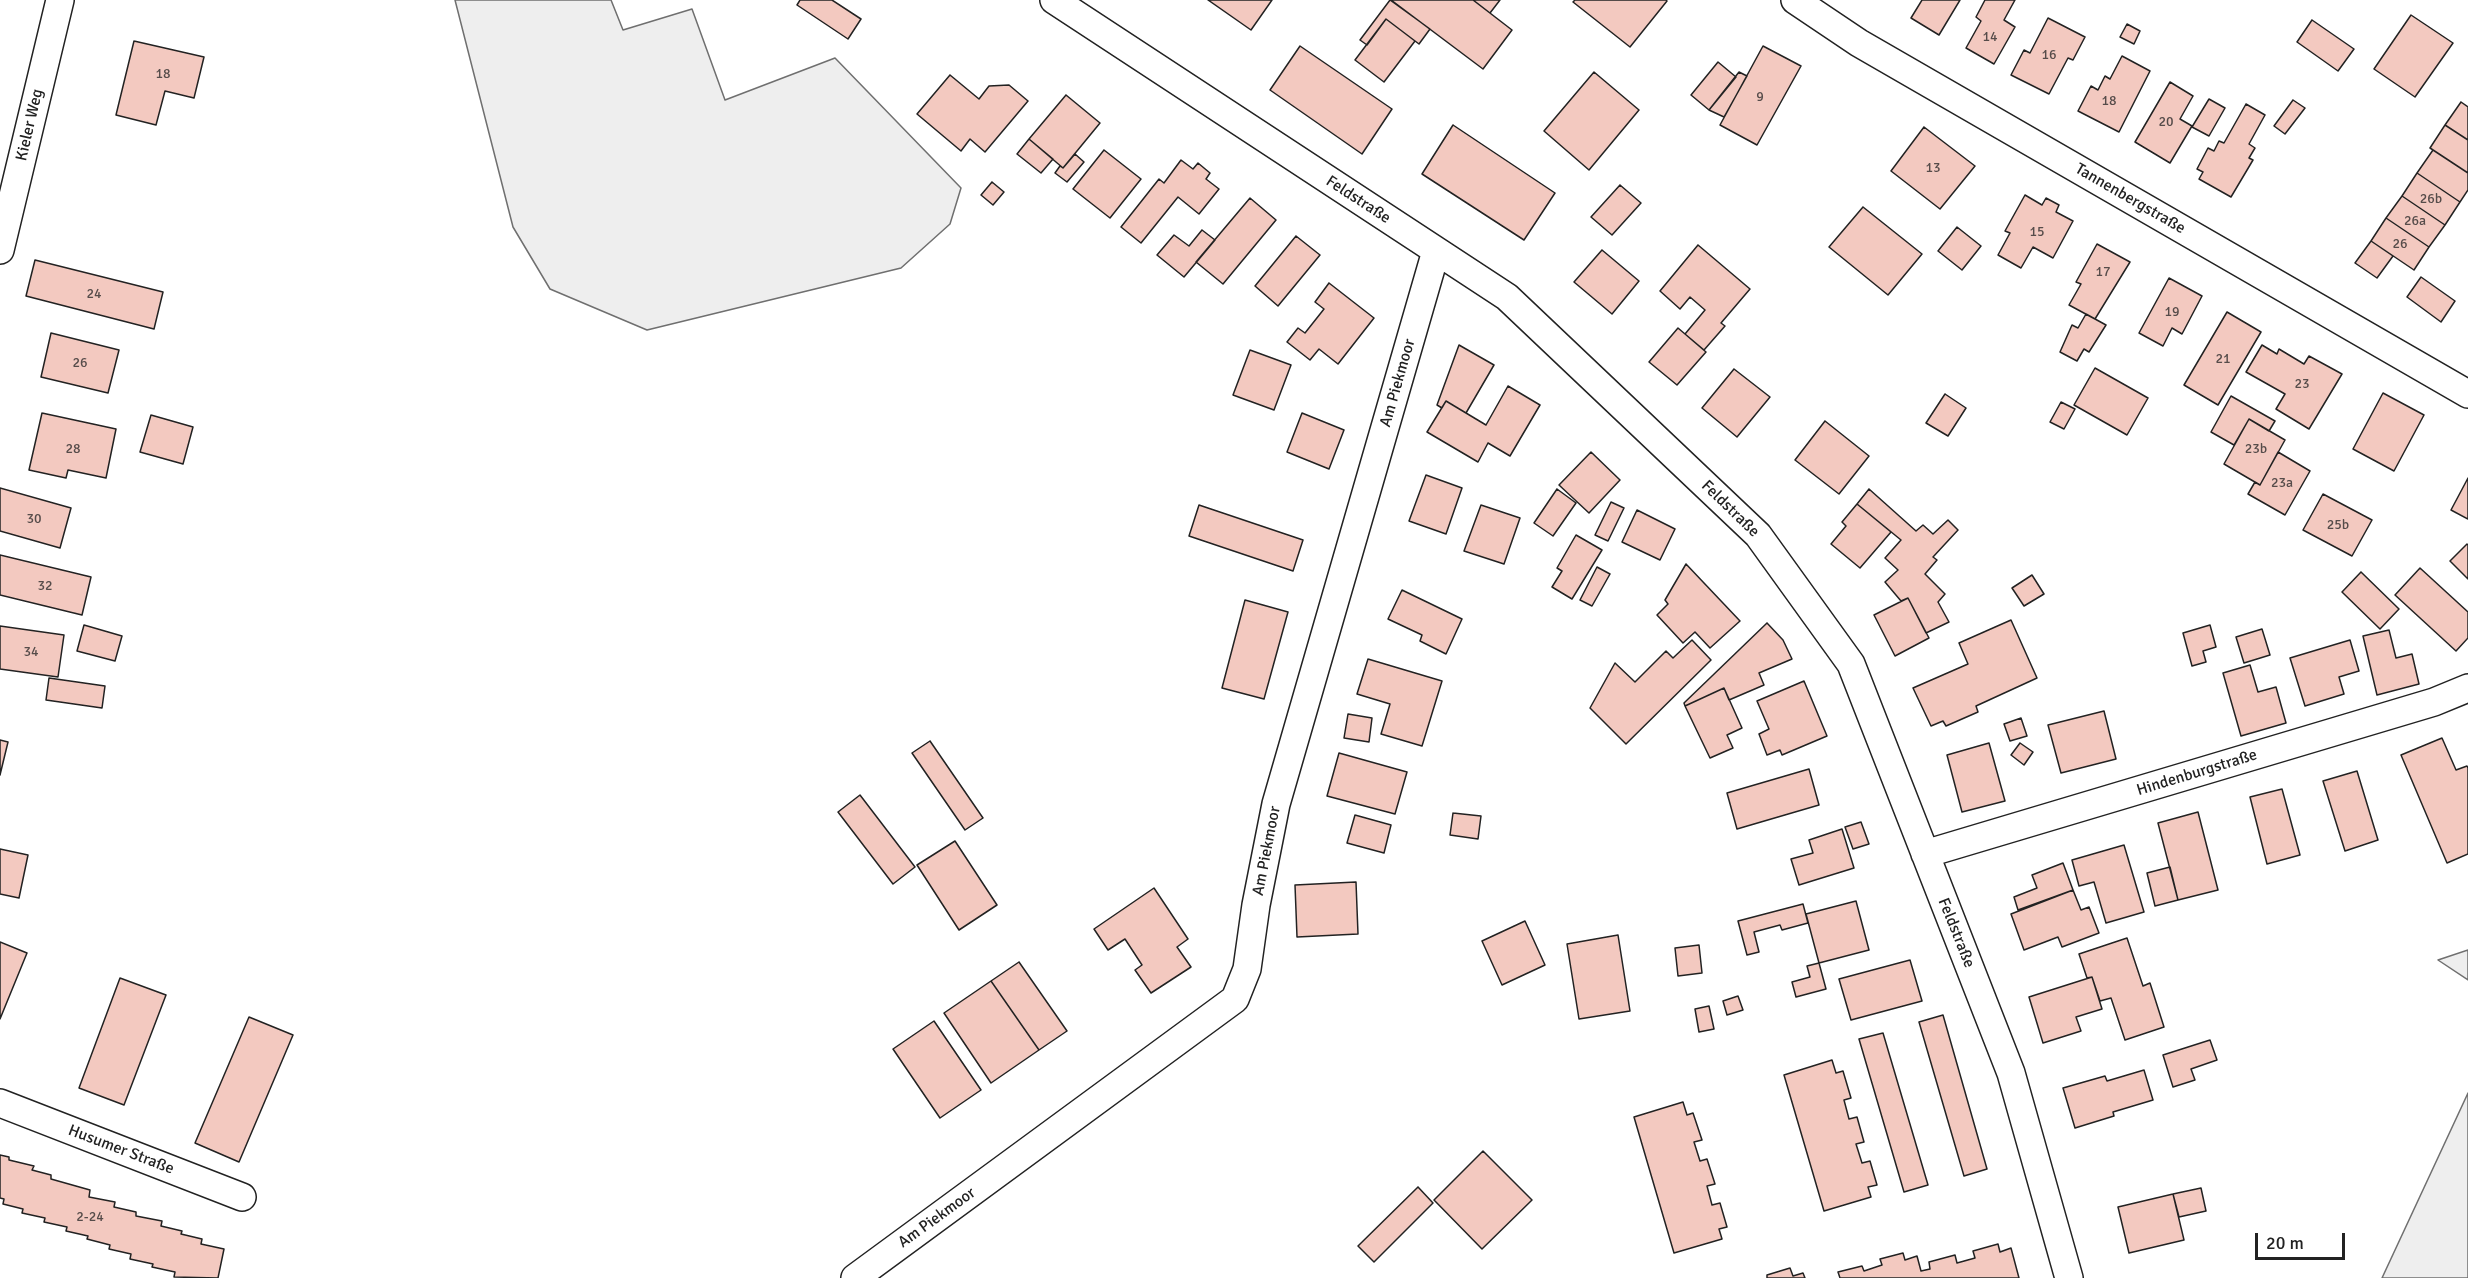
<!DOCTYPE html>
<html>
<head>
<meta charset="utf-8">
<style>
  body { margin:0 }
  #map { position:relative; width:2468px; height:1278px; overflow:hidden; background:#fff; font-family:Signika,sans-serif }
  canvas { display:block }
  .scale { position:absolute; left:2255px; top:1233px; width:90px; height:27px; box-sizing:border-box; border:3px solid #222; border-top:0; padding-left:8px; font-size:18px; line-height:21px; white-space:nowrap; color:#222; -webkit-text-stroke:4px #fff; paint-order:stroke }
</style>
</head>
<body>
<div id="map">
<canvas width="2468" height="1278"></canvas>
<div class="scale">20 m</div>
</div>
<script>
const context = document.querySelector('canvas').getContext('2d');
context.lineJoin = 'round';
function fillPath(path, color) {
  context.fillStyle = color;
  context.fill(path, 'evenodd');
}
function poly(rows) {
  const path = new Path2D();
  for (const r of rows) {
    path.moveTo(r[0], r[1]);
    for (let i = 2; i < r.length; i += 2) path.lineTo(r[i], r[i + 1]);
  }
  return path;
}
function trace(path, color, width, dash) {
  context.strokeStyle = color;
  context.lineWidth = width;
  context.lineCap = dash ? 'butt' : 'round';
  context.setLineDash(dash || []);
  context.stroke(path);
}
function label(font, color, halo, rows, align = 'center') {
  context.font = font + ' Signika,sans-serif';
  context.lineWidth = 4.5;
  context.setLineDash([]);
  context.textBaseline = 'middle';
  context.strokeStyle = halo;
  context.fillStyle = color;
  for (const [text, x, y, turn = 0] of rows) {
    context.save();
    context.translate(x, y);
    context.rotate((+turn || 0) * Math.PI / 180);
    context.textAlign = isNaN(turn) ? turn : align;
    if (halo) context.strokeText(text, 0, 0);
    context.fillText(text, 0, 0);
    context.restore();
  }
}
const green = poly([
  [455,0,611,0,623,30,692,9,725,100,835,58,961,188,950,224,901,268,647,330,550,289,513,227,455,0],
  [2468,950,2468,980,2438,960,2468,950],
  [2468,1093,2468,1278,2382,1278,2468,1093]
]);
const building = poly([
  [800,0,832,0,861,19,848,39,797,5,800,0],
  [1208,0,1272,0,1251,30,1208,0],
  [1390,0,1430,29,1419,44,1386,19,1367,45,1360,40,1390,0],
  [1391,0,1473,0,1512,30,1483,69,1391,0],
  [1473,0,1500,0,1490,13,1473,0],
  [1575,0,1666,0,1667,1,1630,47,1573,2,1575,0],
  [1922,0,1960,0,1939,35,1911,18,1922,0],
  [1985,0,2015,0,2004,20,2015,27,1994,64,1966,48,1981,21,1976,17,1985,0],
  [2411,15,2453,43,2415,97,2374,69,2411,15],
  [2048,18,2085,37,2073,60,2068,58,2049,94,2011,75,2024,50,2030,53,2048,18],
  [1386,19,1415,41,1384,82,1355,60,1386,19],
  [2312,20,2354,49,2338,71,2297,42,2312,20],
  [2127,24,2140,31,2134,44,2120,37,2127,24],
  [134,41,204,57,194,98,165,91,156,125,116,115,134,41],
  [1300,46,1392,109,1362,154,1270,90,1300,46],
  [1763,46,1801,66,1757,145,1720,125,1763,46],
  [2122,56,2150,71,2119,132,2078,111,2091,86,2098,90,2105,76,2110,79,2122,56],
  [1718,62,1736,77,1709,110,1691,95,1718,62],
  [1594,72,1639,110,1589,170,1544,131,1594,72],
  [1739,72,1747,76,1724,117,1709,110,1739,72],
  [950,75,979,99,989,86,1009,85,1028,101,985,152,970,139,961,151,917,114,950,75],
  [2170,82,2193,96,2180,119,2192,126,2170,163,2135,142,2170,82],
  [1066,95,1100,123,1063,168,1029,139,1066,95],
  [2209,99,2225,108,2209,136,2192,127,2209,99],
  [2293,100,2305,108,2285,134,2274,126,2293,100],
  [2461,102,2468,107,2468,140,2445,125,2461,102],
  [2246,104,2265,115,2249,144,2255,148,2249,158,2253,160,2231,197,2199,179,2203,172,2197,169,2208,148,2214,151,2219,141,2224,143,2246,104],
  [1453,125,1555,193,1524,240,1422,174,1453,125],
  [2445,125,2468,140,2468,173,2430,148,2445,125],
  [1924,127,1975,166,1940,209,1891,171,1924,127],
  [1029,139,1053,159,1041,173,1017,154,1029,139],
  [1104,150,1141,179,1110,218,1073,189,1104,150],
  [2433,150,2468,173,2468,190,2460,202,2417,173,2433,150],
  [1075,154,1084,162,1067,182,1055,173,1060,166,1063,168,1075,154],
  [1181,160,1193,169,1198,163,1210,173,1206,179,1219,189,1199,214,1178,197,1141,243,1121,227,1159,179,1164,183,1181,160],
  [2417,173,2460,202,2445,225,2402,196,2417,173],
  [992,182,1004,192,993,205,981,195,992,182],
  [1620,185,1641,203,1612,235,1591,217,1620,185],
  [2025,195,2042,205,2046,198,2059,205,2056,212,2073,221,2053,258,2033,247,2021,268,1998,255,2010,233,2005,231,2025,195],
  [2402,196,2445,225,2429,247,2386,218,2402,196],
  [1250,198,1276,220,1223,284,1196,262,1250,198],
  [1863,207,1922,254,1888,295,1829,247,1863,207],
  [2386,218,2429,247,2414,270,2371,241,2386,218],
  [1957,227,1981,246,1962,270,1938,251,1957,227],
  [1202,230,1215,240,1184,277,1157,255,1174,235,1189,246,1202,230],
  [1296,236,1320,255,1278,306,1255,286,1296,236],
  [2371,241,2393,256,2377,278,2355,263,2371,241],
  [2097,244,2130,262,2095,319,2069,305,2081,284,2076,282,2097,244],
  [1698,245,1750,289,1721,323,1725,326,1704,350,1685,334,1705,310,1690,297,1680,309,1660,291,1698,245],
  [1602,250,1639,281,1612,314,1574,282,1602,250],
  [35,260,163,292,154,329,26,296,35,260],
  [2421,277,2455,301,2441,322,2407,297,2421,277],
  [2169,278,2202,296,2182,334,2172,328,2163,346,2139,333,2169,278],
  [1329,283,1374,318,1338,364,1319,349,1310,360,1287,342,1298,328,1305,333,1324,309,1315,302,1329,283],
  [2227,312,2261,332,2218,405,2184,385,2227,312],
  [2086,314,2106,325,2089,352,2084,349,2077,361,2060,352,2072,325,2078,328,2086,314],
  [1678,328,1706,352,1677,385,1649,362,1678,328],
  [51,333,119,350,108,393,41,377,51,333],
  [1459,345,1494,365,1466,413,1446,401,1442,408,1437,405,1459,345],
  [2262,345,2277,354,2279,349,2304,364,2309,356,2342,374,2309,429,2276,409,2285,394,2246,372,2262,345],
  [1250,350,1291,365,1274,410,1233,395,1250,350],
  [2095,368,2148,398,2127,435,2074,405,2095,368],
  [1734,369,1770,397,1737,437,1702,408,1734,369],
  [1508,386,1540,405,1510,456,1488,443,1478,462,1427,432,1446,401,1486,425,1508,386],
  [2383,393,2424,415,2394,471,2353,449,2383,393],
  [1945,394,1966,408,1948,436,1926,423,1945,394],
  [2231,396,2275,421,2269,431,2249,419,2234,445,2211,432,2231,396],
  [2061,402,2075,409,2064,429,2050,422,2061,402],
  [42,413,116,429,106,478,68,470,66,478,29,470,42,413],
  [1302,413,1344,430,1329,469,1287,452,1302,413],
  [151,415,193,427,183,464,140,452,151,415],
  [2249,419,2285,440,2260,485,2224,464,2249,419],
  [1825,421,1869,456,1839,494,1795,460,1825,421],
  [1591,452,1620,480,1589,513,1559,485,1591,452],
  [2278,452,2310,471,2285,515,2248,494,2255,482,2260,485,2278,452],
  [1426,475,1462,488,1446,534,1409,521,1426,475],
  [2468,478,2468,519,2451,510,2468,478],
  [0,488,71,508,60,548,0,531,0,488],
  [1557,489,1576,503,1553,536,1534,523,1557,489],
  [1869,489,1916,531,1923,525,1933,534,1948,520,1958,530,1933,557,1937,560,1925,574,1945,594,1938,602,1949,622,1926,633,1908,598,1901,601,1885,582,1898,570,1885,558,1901,540,1857,504,1869,489],
  [2323,494,2372,520,2352,556,2303,530,2323,494],
  [1611,502,1624,508,1608,541,1595,535,1611,502],
  [1857,504,1891,532,1860,568,1831,544,1846,526,1842,522,1857,504],
  [1199,505,1303,540,1293,571,1189,536,1199,505],
  [1481,505,1520,518,1504,564,1464,551,1481,505],
  [1637,510,1675,529,1660,560,1622,542,1637,510],
  [1576,535,1602,550,1572,599,1552,587,1562,571,1557,568,1576,535],
  [2467,544,2468,545,2468,579,2450,561,2467,544],
  [0,555,91,577,82,615,0,595,0,555],
  [1686,564,1740,621,1710,648,1695,632,1683,643,1657,615,1668,604,1665,600,1686,564],
  [1597,567,1610,574,1592,606,1580,600,1597,567],
  [2420,568,2468,612,2468,638,2456,651,2395,595,2420,568],
  [2361,572,2399,609,2380,629,2342,592,2361,572],
  [2032,575,2044,594,2024,606,2012,588,2032,575],
  [1402,590,1462,619,1446,654,1420,641,1422,635,1388,619,1402,590],
  [1908,598,1929,638,1895,656,1874,615,1908,598],
  [1245,600,1288,612,1264,699,1222,688,1245,600],
  [2011,620,2037,678,1976,706,1978,712,1946,726,1943,721,1931,726,1913,688,1968,664,1959,643,2011,620],
  [1767,623,1783,640,1792,659,1759,673,1764,685,1729,700,1724,688,1685,706,1684,703,1767,623],
  [84,625,122,636,115,661,77,651,84,625],
  [2210,625,2216,647,2203,651,2206,662,2192,666,2183,633,2210,625],
  [0,626,64,635,58,677,0,669,0,626],
  [2262,629,2270,655,2244,663,2236,637,2262,629],
  [2389,630,2396,658,2412,654,2419,684,2377,695,2363,636,2389,630],
  [1692,640,1711,660,1626,744,1590,708,1615,663,1635,682,1666,651,1673,658,1692,640],
  [2350,640,2359,671,2339,677,2344,694,2305,706,2290,658,2350,640],
  [1368,659,1442,681,1422,746,1381,734,1390,704,1357,694,1368,659],
  [2250,665,2258,692,2276,687,2286,723,2241,736,2223,673,2250,665],
  [49,678,105,686,102,708,46,700,49,678],
  [1804,681,1827,736,1782,755,1780,750,1767,755,1759,734,1769,729,1757,701,1804,681],
  [1724,688,1742,728,1727,735,1733,748,1710,758,1685,706,1724,688],
  [2104,711,2116,759,2061,773,2048,725,2104,711],
  [1348,714,1372,718,1369,742,1344,738,1348,714],
  [2021,718,2027,736,2010,741,2004,724,2021,718],
  [2442,738,2456,770,2467,766,2468,768,2468,854,2447,863,2401,755,2442,738],
  [0,740,8,742,0,775,0,740],
  [930,741,983,818,965,830,912,753,930,741],
  [1989,743,2005,801,1962,812,1947,755,1989,743],
  [2020,743,2033,752,2024,765,2011,755,2020,743],
  [1339,753,1407,772,1395,814,1327,796,1339,753],
  [1809,769,1819,805,1737,829,1727,793,1809,769],
  [2357,771,2378,840,2345,851,2323,781,2357,771],
  [2282,789,2300,855,2267,864,2250,797,2282,789],
  [860,795,915,867,893,884,838,812,860,795],
  [2198,812,2218,890,2178,900,2158,823,2198,812],
  [1453,813,1481,816,1478,839,1450,835,1453,813],
  [1355,815,1391,825,1384,853,1347,843,1355,815],
  [1861,822,1869,844,1853,849,1845,827,1861,822],
  [1842,829,1854,868,1799,885,1791,859,1813,853,1809,840,1842,829],
  [955,841,997,905,959,930,917,865,955,841],
  [2124,845,2144,912,2106,923,2094,882,2079,886,2072,860,2124,845],
  [0,849,28,855,19,898,0,894,0,849],
  [2063,863,2073,890,2018,910,2014,897,2037,888,2032,875,2063,863],
  [2170,867,2178,900,2155,906,2147,873,2170,867],
  [1356,882,1358,934,1297,937,1295,885,1356,882],
  [1154,888,1188,939,1177,947,1191,967,1151,993,1135,970,1142,965,1125,939,1108,950,1094,929,1154,888],
  [2073,890,2081,910,2089,907,2099,933,2062,947,2058,937,2024,950,2011,914,2073,890],
  [1856,901,1869,950,1819,963,1806,914,1856,901],
  [1803,904,1808,923,1782,930,1780,925,1754,932,1759,952,1747,955,1738,921,1803,904],
  [1525,921,1545,965,1502,985,1482,941,1525,921],
  [1618,935,1630,1011,1579,1019,1567,944,1618,935],
  [2127,938,2143,986,2150,983,2164,1027,2125,1040,2111,998,2100,1001,2092,977,2087,978,2079,954,2127,938],
  [0,942,27,953,0,1019,0,942],
  [1699,945,1702,973,1678,976,1675,948,1699,945],
  [1910,960,1922,1001,1851,1020,1839,979,1910,960],
  [1019,962,1067,1031,1039,1050,991,981,1019,962],
  [1819,963,1826,989,1796,997,1792,982,1810,977,1807,966,1819,963],
  [2092,977,2102,1009,2076,1017,2081,1031,2043,1043,2029,997,2092,977],
  [120,978,166,995,124,1105,79,1088,120,978],
  [991,981,1039,1050,991,1083,944,1013,991,981],
  [1738,996,1743,1010,1727,1015,1723,1001,1738,996],
  [1709,1006,1714,1029,1699,1032,1695,1009,1709,1006],
  [1943,1015,1987,1169,1964,1176,1919,1022,1943,1015],
  [249,1017,293,1035,239,1162,195,1143,249,1017],
  [934,1021,981,1090,940,1118,893,1049,934,1021],
  [1883,1033,1928,1185,1904,1192,1859,1039,1883,1033],
  [2210,1040,2217,1060,2191,1069,2195,1080,2173,1087,2163,1055,2210,1040],
  [1832,1060,1836,1073,1843,1071,1851,1098,1844,1100,1849,1119,1857,1117,1864,1142,1856,1144,1862,1163,1870,1161,1877,1185,1868,1187,1871,1197,1824,1211,1784,1075,1832,1060],
  [2144,1070,2153,1100,2113,1112,2114,1116,2075,1128,2063,1088,2105,1076,2107,1081,2144,1070],
  [1683,1102,1687,1115,1693,1113,1702,1140,1694,1142,1700,1161,1707,1159,1715,1184,1707,1186,1712,1205,1720,1203,1727,1227,1719,1229,1722,1239,1674,1253,1634,1117,1683,1102],
  [1483,1151,1532,1200,1482,1249,1434,1200,1483,1151],
  [0,1155,9,1157,9,1160,34,1166,32,1170,51,1175,51,1179,90,1190,89,1197,115,1202,114,1207,136,1212,136,1216,162,1221,161,1226,182,1231,181,1234,202,1239,201,1244,224,1249,218,1278,174,1277,175,1272,152,1267,153,1264,130,1259,131,1254,109,1249,110,1245,87,1239,88,1236,66,1231,67,1227,44,1222,45,1218,22,1213,23,1209,3,1204,4,1199,0,1198,0,1155],
  [1418,1187,1433,1203,1374,1262,1358,1246,1418,1187],
  [2201,1188,2206,1211,2179,1217,2173,1194,2201,1188],
  [2173,1194,2184,1240,2129,1253,2118,1207,2173,1194],
  [1998,1244,2000,1252,2011,1248,2019,1278,1840,1278,1838,1272,1862,1266,1864,1271,1882,1265,1880,1259,1903,1253,1905,1260,1917,1256,1921,1271,1930,1269,1929,1262,1955,1255,1957,1263,1975,1258,1973,1251,1998,1244],
  [1790,1268,1793,1276,1803,1273,1805,1278,1767,1278,1767,1275,1790,1268]
]);
const street = poly([
  [1054,0,1507,297,1758,535,1851,664,2011,1073,2069,1278],
  [1795,0,1859,43,2468,394],
  [0,250,60,0],
  [1925,854,2434,702,2468,688],
  [0,1103,242,1197],
  [855,1278,1235,999,1247,969,1256,905,1276,804,1436,251]
]);
const numberNames = [
  ["14",1990,37],
  ["16",2049,55],
  ["18",163,74],
  ["9",1760,97],
  ["18",2109,101],
  ["20",2166,122],
  ["13",1933,168],
  ["26b",2431,199],
  ["26a",2415,221],
  ["15",2037,232],
  ["26",2400,244],
  ["17",2103,272],
  ["24",94,294],
  ["19",2172,312],
  ["21",2223,359],
  ["26",80,363],
  ["23",2302,384],
  ["28",73,449],
  ["23b",2256,449],
  ["23a",2282,483],
  ["30",34,519],
  ["25b",2338,525],
  ["32",45,586],
  ["34",31,652],
  ["2-24",90,1217]
];
const streetNames = [
  ["Kieler Weg",30,125,-77],
  ["Tannenbergstraße",2130,199,30],
  ["Feldstraße",1358,200,33],
  ["Am Piekmoor",1398,383,-74],
  ["Feldstraße",1730,509,44],
  ["Hindenburgstraße",2197,773,-17],
  ["Am Piekmoor",1267,851,-79],
  ["Feldstraße",1956,933,68],
  ["Husumer Straße",121,1150,21],
  ["Am Piekmoor",937,1218,-36]
];
fillPath(green, '#eee');
trace(green, '#6f6f6f', 1.5);
fillPath(building, '#f3c9c0');
trace(building, '#222', 1.5);
trace(street, '#222', 30);
trace(street, '#fff', 27);
label('14px', '#564c4a', null, numberNames);
label('16px', '#222', '#fff', streetNames);
</script>
</body>
</html>
